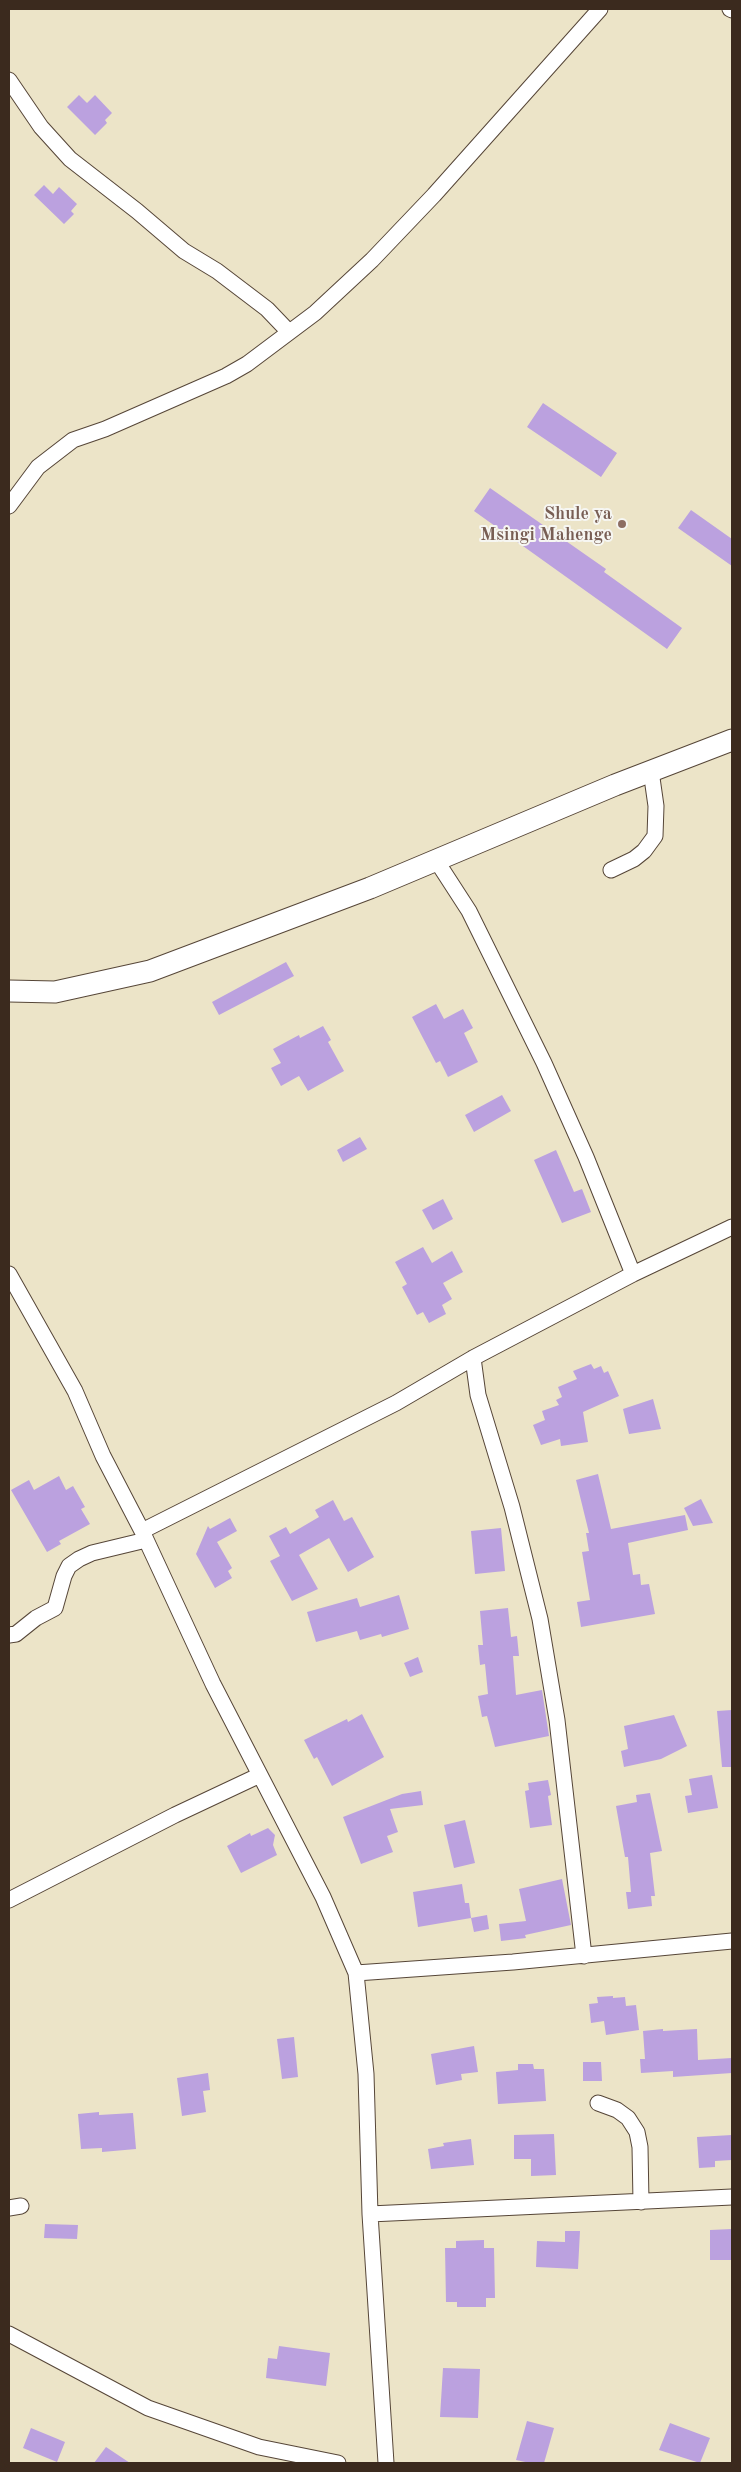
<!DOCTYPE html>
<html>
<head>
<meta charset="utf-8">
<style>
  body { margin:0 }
  #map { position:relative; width:741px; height:2472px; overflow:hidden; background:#ece4c8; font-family:"Old Standard TT",serif }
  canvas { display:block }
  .frame { position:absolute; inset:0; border:10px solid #3b2a1e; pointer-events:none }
</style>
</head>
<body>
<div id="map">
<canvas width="741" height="2472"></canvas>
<div class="frame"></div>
</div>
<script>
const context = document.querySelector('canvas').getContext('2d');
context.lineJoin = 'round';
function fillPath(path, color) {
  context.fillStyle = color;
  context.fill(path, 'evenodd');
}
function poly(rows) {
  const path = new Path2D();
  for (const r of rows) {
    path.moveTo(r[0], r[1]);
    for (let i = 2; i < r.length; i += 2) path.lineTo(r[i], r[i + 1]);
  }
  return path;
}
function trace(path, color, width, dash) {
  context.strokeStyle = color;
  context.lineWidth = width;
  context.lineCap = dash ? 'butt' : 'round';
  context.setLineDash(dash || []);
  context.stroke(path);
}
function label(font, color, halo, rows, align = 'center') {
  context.font = font + ' "Old Standard TT",serif';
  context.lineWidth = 4;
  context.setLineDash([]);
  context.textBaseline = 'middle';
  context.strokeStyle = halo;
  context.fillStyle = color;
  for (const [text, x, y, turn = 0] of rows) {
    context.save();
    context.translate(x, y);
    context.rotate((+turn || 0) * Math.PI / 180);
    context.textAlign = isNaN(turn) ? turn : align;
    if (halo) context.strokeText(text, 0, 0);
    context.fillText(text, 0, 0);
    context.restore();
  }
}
const building = poly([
  [79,95,87,103,95,95,112,113,105,120,107,123,95,135,67,107],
  [44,185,53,194,59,187,77,204,71,211,74,214,64,224,34,195],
  [543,403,617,453,601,477,527,427],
  [490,488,606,569,604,572,682,628,667,649,474,511],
  [691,510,732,539,732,566,678,528],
  [286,962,294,976,219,1015,212,1002],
  [436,1004,444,1019,463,1009,473,1028,464,1033,478,1062,448,1077,440,1061,436,1063,412,1017],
  [323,1026,331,1040,328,1042,344,1071,308,1091,299,1076,281,1086,271,1068,281,1063,273,1049,299,1035,300,1038],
  [502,1095,511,1111,474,1132,465,1115],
  [360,1137,367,1149,343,1162,337,1150],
  [556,1150,574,1192,582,1189,591,1212,562,1223,534,1160],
  [443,1199,453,1219,433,1230,422,1210],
  [423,1247,432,1263,452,1251,463,1272,443,1283,452,1299,442,1305,446,1314,429,1323,423,1312,417,1315,402,1287,407,1284,395,1262],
  [591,1364,594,1369,601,1366,604,1373,608,1371,619,1396,583,1412,588,1442,561,1446,560,1439,541,1445,533,1425,545,1420,542,1411,559,1405,556,1400,562,1397,558,1387,577,1379,573,1371],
  [653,1399,661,1429,629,1434,623,1409],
  [598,1474,611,1529,685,1515,688,1530,628,1543,633,1575,640,1574,641,1585,649,1584,655,1614,581,1627,577,1602,590,1600,582,1552,589,1551,586,1533,589,1533,576,1480],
  [59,1476,66,1490,73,1486,85,1507,81,1509,90,1524,59,1541,61,1544,47,1552,11,1490,29,1480,34,1490],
  [701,1499,713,1523,693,1526,684,1508],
  [333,1500,344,1521,352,1517,374,1557,348,1572,329,1538,299,1555,318,1589,292,1601,270,1561,280,1556,269,1536,286,1527,290,1534,319,1517,315,1510],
  [230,1518,237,1531,217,1542,232,1568,228,1571,232,1578,215,1588,196,1554,208,1526,210,1529],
  [501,1528,505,1571,475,1574,471,1531],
  [399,1595,409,1629,382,1637,381,1634,360,1640,357,1631,316,1642,307,1612,357,1598,360,1607],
  [508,1608,511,1637,517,1636,519,1656,513,1656,516,1695,542,1690,549,1736,495,1747,487,1716,482,1717,478,1696,488,1694,485,1664,480,1665,478,1645,483,1645,480,1611],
  [418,1657,423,1672,410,1677,404,1663],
  [732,1710,732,1767,722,1767,717,1711],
  [362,1714,384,1757,332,1786,317,1757,314,1759,304,1740,347,1719,348,1722],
  [674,1715,687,1746,661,1759,624,1767,621,1751,628,1749,624,1726],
  [712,1775,718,1808,688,1813,685,1796,692,1795,689,1779],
  [548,1780,551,1795,548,1796,552,1825,530,1828,525,1791,529,1790,528,1783],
  [421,1791,423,1805,390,1809,398,1832,387,1836,393,1852,361,1864,343,1817,402,1794],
  [650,1793,662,1851,650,1853,655,1896,651,1896,652,1906,628,1909,626,1892,631,1892,628,1857,625,1857,616,1806,637,1802,636,1795],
  [465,1820,475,1863,454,1868,444,1825],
  [268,1828,275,1835,273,1845,277,1855,241,1873,227,1846,250,1833,251,1836],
  [562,1879,571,1925,525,1935,526,1938,501,1941,499,1924,526,1921,519,1889],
  [462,1884,465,1903,469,1903,471,1918,418,1927,413,1892],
  [487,1915,489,1929,474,1932,471,1918],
  [613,1996,613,1998,625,1997,626,2006,636,2005,639,2030,606,2035,604,2021,591,2023,589,2004,598,2003,597,1997],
  [663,2029,663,2031,697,2029,698,2060,732,2058,732,2073,673,2077,673,2071,641,2073,640,2059,645,2059,643,2031],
  [294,2037,298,2077,282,2079,277,2039],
  [474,2046,478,2072,461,2074,462,2080,436,2085,431,2054],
  [583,2062,601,2062,602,2081,583,2081],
  [518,2064,533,2064,534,2069,544,2069,546,2101,498,2104,496,2072,518,2070],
  [208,2073,210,2090,203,2091,206,2112,182,2116,177,2078],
  [99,2112,99,2115,133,2113,136,2149,102,2152,102,2148,81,2149,78,2114],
  [554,2134,556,2175,531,2176,531,2159,514,2159,514,2135],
  [732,2135,732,2160,715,2161,715,2167,699,2168,697,2137],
  [471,2139,474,2165,431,2169,428,2149,444,2146,443,2143],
  [45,2224,78,2225,77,2239,44,2238],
  [732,2229,732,2260,710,2260,710,2230],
  [565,2231,580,2231,578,2269,536,2267,537,2241,565,2242],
  [484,2240,484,2248,494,2248,495,2298,486,2298,486,2307,457,2307,457,2302,446,2302,445,2248,456,2248,456,2241],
  [279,2346,330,2353,326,2386,266,2378,268,2358,277,2359],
  [443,2368,480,2369,478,2418,440,2417],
  [527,2421,554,2428,544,2463,530,2463,516,2460],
  [670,2423,710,2438,700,2463,659,2450],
  [31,2428,65,2442,57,2462,23,2448],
  [106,2447,130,2463,94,2463]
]);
const street = poly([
  [730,9,732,10],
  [9,80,41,127,70,159,137,211,184,251,217,271,267,309,289,332],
  [9,506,38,467,73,440,105,429,226,376,247,364,315,313,372,260,434,195,600,9],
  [436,860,469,911,544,1063,586,1157,633,1274],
  [611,870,634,859,644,851,655,836,656,806,651,771],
  [9,1274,75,1391,103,1456,142,1531,213,1684,323,1897,356,1973,366,2074,370,2214,386,2463],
  [473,1358,478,1395,512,1507,540,1619,557,1720,584,1956],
  [142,1531,396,1403,473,1358,633,1274,732,1227],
  [9,1635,16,1634,36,1618,55,1608,64,1576,69,1566,79,1559,92,1553,146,1540],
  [9,1900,175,1815,260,1775],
  [356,1973,513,1962,732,1941],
  [598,2103,617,2110,628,2118,637,2132,640,2147,641,2202],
  [9,2208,21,2206],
  [370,2214,732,2197],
  [9,2334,148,2408,259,2447,338,2463]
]);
const secondary = poly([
  [9,991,55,992,150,971,370,888,615,785,732,740]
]);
const markers = [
  [622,524,5,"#8d6e63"]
];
const educationNames = [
  ["Shule ya",612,514],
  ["Msingi Mahenge",612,535]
];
fillPath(building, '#bba1df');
trace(street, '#564638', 17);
trace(secondary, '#564638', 23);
trace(street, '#fff', 15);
trace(secondary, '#fff', 21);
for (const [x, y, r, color] of markers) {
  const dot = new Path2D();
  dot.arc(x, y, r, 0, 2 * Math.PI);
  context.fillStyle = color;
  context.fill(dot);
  trace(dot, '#f6f6f2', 2);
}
label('bold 18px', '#785e54', '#f6f6f2', educationNames, 'right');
</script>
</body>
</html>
